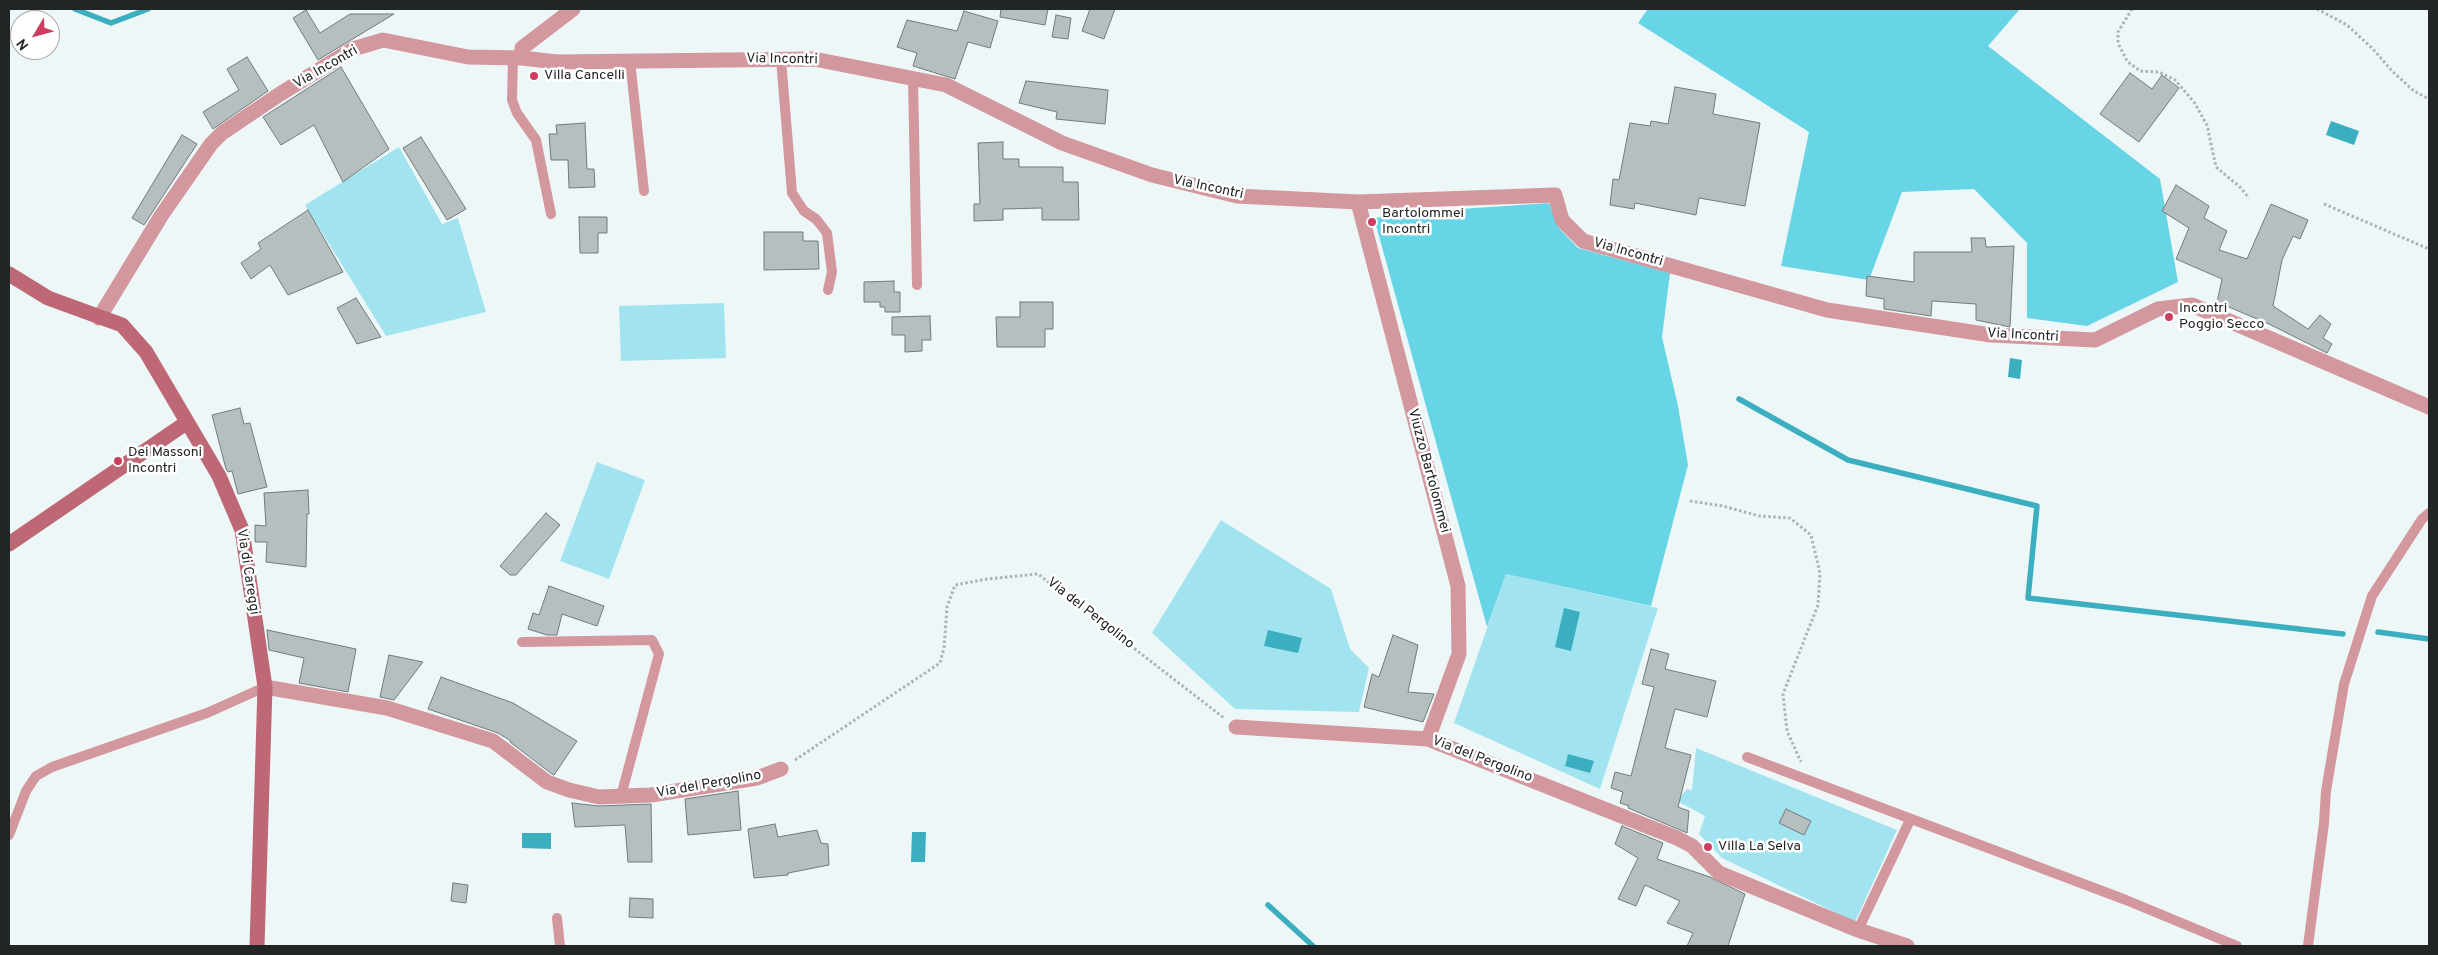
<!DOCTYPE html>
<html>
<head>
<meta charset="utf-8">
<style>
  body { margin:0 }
  #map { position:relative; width:2438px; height:955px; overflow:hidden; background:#eef7f8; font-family:Overpass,sans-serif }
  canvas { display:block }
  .frame { position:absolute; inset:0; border:10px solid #212525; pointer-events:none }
  .north { position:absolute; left:10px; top:10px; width:50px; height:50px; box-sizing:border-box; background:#fff; border:1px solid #a6a8a8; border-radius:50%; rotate:233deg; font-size:14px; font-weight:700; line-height:20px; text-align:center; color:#212525 }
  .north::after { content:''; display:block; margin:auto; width:18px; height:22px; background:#cc3d5f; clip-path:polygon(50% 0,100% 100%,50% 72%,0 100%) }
</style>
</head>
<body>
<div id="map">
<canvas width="2438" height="955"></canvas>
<div class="frame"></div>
<div class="north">N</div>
</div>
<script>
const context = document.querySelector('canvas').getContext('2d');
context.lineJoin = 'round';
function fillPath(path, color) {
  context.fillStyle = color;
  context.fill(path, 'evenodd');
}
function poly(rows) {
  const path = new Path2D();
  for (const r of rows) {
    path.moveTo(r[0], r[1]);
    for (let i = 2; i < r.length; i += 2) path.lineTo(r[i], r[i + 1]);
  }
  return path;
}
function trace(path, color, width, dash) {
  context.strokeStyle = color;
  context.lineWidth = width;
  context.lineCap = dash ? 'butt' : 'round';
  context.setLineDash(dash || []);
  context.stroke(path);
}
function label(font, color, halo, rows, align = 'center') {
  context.font = font + ' Overpass,sans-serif';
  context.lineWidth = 5;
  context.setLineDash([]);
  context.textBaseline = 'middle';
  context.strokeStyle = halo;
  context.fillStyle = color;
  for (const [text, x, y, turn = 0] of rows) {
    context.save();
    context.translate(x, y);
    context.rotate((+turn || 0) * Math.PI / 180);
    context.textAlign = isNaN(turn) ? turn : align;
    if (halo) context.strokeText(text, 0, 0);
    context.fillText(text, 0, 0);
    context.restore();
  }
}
const green = poly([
  [399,147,442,224,458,218,486,312,386,336,305,205],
  [724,303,726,358,621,361,619,306],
  [597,462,645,480,609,579,560,561],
  [1221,520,1331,589,1350,649,1369,668,1359,712,1235,709,1152,633],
  [1506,574,1658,608,1600,789,1454,723],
  [1696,748,1897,830,1855,922,1722,858,1699,834,1705,816,1677,801,1687,789,1692,790]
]);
const forest = poly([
  [1648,9,2020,9,1988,46,2160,179,2178,282,2087,326,2027,318,2027,243,1974,189,1902,192,1869,280,1781,266,1809,132,1638,23],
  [1549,203,1559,228,1578,248,1670,273,1662,337,1678,406,1688,465,1651,606,1506,574,1487,627,1374,218,1446,210]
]);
const water = poly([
  [2331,121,2359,131,2354,145,2326,135],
  [2010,358,2022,360,2020,379,2008,377],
  [1564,608,1580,612,1571,651,1555,647],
  [1268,630,1302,638,1298,653,1264,646],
  [1568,754,1594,761,1590,773,1565,766],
  [912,832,926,832,925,862,911,862],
  [522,833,551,833,551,849,522,848]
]);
const stream = poly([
  [75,9,111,23,148,9],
  [1739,399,1848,460,2037,506,2028,598,2343,634],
  [2378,632,2429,639],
  [1268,905,1313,946]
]);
const building = poly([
  [1001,9,1048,9,1045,25,1000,17,1001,9],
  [1090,9,1115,9,1104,39,1082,31,1090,9],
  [306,10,320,33,350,14,394,14,318,60,293,18,306,10],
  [964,11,998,21,990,48,968,42,955,79,913,66,917,53,897,47,907,20,957,31,964,11],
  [1056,15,1071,18,1068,39,1052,37,1056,15],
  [247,57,268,91,213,129,203,112,239,90,227,69,247,57],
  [341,67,389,149,343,182,314,125,281,145,263,117,341,67],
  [2130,73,2152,89,2162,75,2179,88,2139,142,2100,114,2130,73],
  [1026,81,1108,90,1105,124,1056,119,1057,112,1019,103,1026,81],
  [1675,87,1716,94,1713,114,1760,123,1745,206,1699,198,1696,215,1635,203,1634,209,1610,205,1613,179,1619,180,1630,123,1650,126,1651,121,1668,124,1675,87],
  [585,123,587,169,594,169,595,187,569,188,568,160,551,160,549,134,557,134,556,125,585,123],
  [182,135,197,144,144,225,132,218,182,135],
  [421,137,466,209,447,220,403,148,421,137],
  [1003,142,1003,159,1019,159,1019,167,1063,167,1063,182,1078,182,1079,220,1042,220,1042,208,1003,209,1003,220,974,221,974,204,980,204,978,143,1003,142],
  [2176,185,2209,206,2204,218,2227,231,2219,250,2247,259,2271,204,2308,220,2300,239,2293,236,2282,260,2273,306,2308,329,2320,315,2331,324,2323,338,2332,344,2327,353,2269,324,2217,302,2222,279,2176,259,2189,228,2162,211,2176,185],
  [308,210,343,272,288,295,270,265,251,279,241,263,261,249,258,243,308,210],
  [579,217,607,217,607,233,598,233,598,253,580,253,579,217],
  [764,232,803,232,803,241,818,241,819,269,764,270,764,232],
  [1971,238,1985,238,1986,247,2014,246,2010,327,1976,320,1976,304,1932,301,1931,316,1884,309,1884,299,1866,296,1867,276,1914,282,1914,252,1972,252,1971,238],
  [894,281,894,292,900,292,900,312,885,312,885,307,880,307,880,302,864,302,864,282,894,281],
  [356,298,381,337,357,344,337,308,356,298],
  [1020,302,1053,302,1053,329,1045,329,1045,347,997,347,996,317,1020,317,1020,302],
  [930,316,931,340,922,340,922,351,905,352,905,335,892,335,892,317,930,316],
  [240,408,244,424,250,423,267,487,238,494,232,471,228,472,226,469,212,415,240,408],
  [308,490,309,514,307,514,306,567,266,562,267,542,255,542,255,525,266,526,264,493,308,490],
  [546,513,560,525,516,575,510,575,500,566,546,513],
  [549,586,604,606,597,626,562,614,557,635,547,635,528,629,533,613,539,615,549,586],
  [267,630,356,649,348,692,299,683,304,658,269,650,267,630],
  [1393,635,1418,645,1408,692,1434,694,1423,722,1364,707,1372,674,1379,677,1393,635],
  [1651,649,1669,654,1665,669,1716,681,1707,717,1675,709,1665,748,1691,755,1678,807,1689,811,1687,833,1628,808,1629,806,1620,803,1623,792,1611,788,1615,772,1631,776,1654,687,1642,684,1651,649],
  [389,655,423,662,394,700,380,697,389,655],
  [441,677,513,703,577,741,554,775,552,774,510,742,511,741,498,733,428,709,441,677],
  [738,791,741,830,688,835,685,799,738,791],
  [572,803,599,806,651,804,652,862,628,862,625,825,575,827,572,803],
  [1786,809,1811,821,1804,835,1779,823,1786,809],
  [775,824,778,837,817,830,821,843,828,844,829,865,788,873,788,875,754,878,748,829,775,824],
  [1622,826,1663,843,1657,859,1710,877,1745,894,1728,946,1687,946,1693,933,1667,923,1680,901,1645,885,1636,906,1618,899,1638,858,1615,844,1622,826],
  [453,883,468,885,466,903,451,901,453,883],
  [630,898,653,899,653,918,629,917,630,898]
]);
const path = poly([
  [2132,9,2118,32,2118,43,2127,61,2140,71,2159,72,2175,80,2194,102,2207,125,2216,167,2240,187,2249,198],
  [2317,9,2347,25,2373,49,2392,71,2414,91,2429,99],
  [2324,204,2429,249],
  [1690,501,1723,506,1759,516,1790,518,1811,535,1820,573,1818,605,1783,694,1787,731,1801,762],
  [795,760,940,663,944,648,947,607,955,585,987,579,1038,574,1224,718]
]);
const lane = poly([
  [513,58,512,100,517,113,536,140,551,214],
  [781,59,792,193,804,211,816,219,827,233,832,272,828,290],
  [630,60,644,191],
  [913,78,917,285],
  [522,642,652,640,659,654,621,796],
  [1747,757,2126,900,2237,946],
  [9,835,26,791,36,776,52,767,207,713,265,687],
  [557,918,560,946],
  [1858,930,1910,820],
  [2308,946,2324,823,2326,791,2344,684,2372,596,2422,519,2429,513]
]);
const street = poly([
  [522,58,522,48,573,9],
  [1358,202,1458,586,1459,654,1428,739],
  [99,318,161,216,211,144,222,133,280,94,353,49,383,40,468,57,522,58,557,62,814,59,946,85,1062,143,1152,175,1237,196,1358,202,1555,195,1562,220,1583,241,1827,310,1991,335,2095,340,2158,309,2192,305,2429,407],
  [265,687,387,708,493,741,547,782,569,790,599,797,651,795,757,778,781,769],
  [1236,727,1428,739,1677,838,1692,846,1719,873,1858,930,1907,946]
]);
const secondary = poly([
  [9,274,48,298,122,325,146,352,219,476,242,530,265,687,257,946],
  [9,544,186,423]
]);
const markers = [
  [534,76,5,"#cc3d5f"],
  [1372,222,5,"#cc3d5f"],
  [2169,317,5,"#cc3d5f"],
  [118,461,5,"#cc3d5f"],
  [1708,847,5,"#cc3d5f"]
];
const streetNames = [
  ["Via Incontri",782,60,1],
  ["Via Incontri",326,68,-30],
  ["Via Incontri",1208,188,12],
  ["Via Incontri",1628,253,16],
  ["Via Incontri",2023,336,3],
  ["Viuzzo Bartolommei",1428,471,75],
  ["Via di Careggi",247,572,81],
  ["Via del Pergolino",1090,614,38],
  ["Via del Pergolino",1482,760,21],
  ["Via del Pergolino",709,785,-10]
];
const poiNames = [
  ["Villa Cancelli",544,76],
  ["Bartolommei",1382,214],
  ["Incontri",1382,230],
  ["Incontri",2179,309],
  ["Poggio Secco",2179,325],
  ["Dei Massoni",128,453],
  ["Incontri",128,469],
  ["Villa La Selva",1718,847]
];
fillPath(green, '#a1e4ef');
fillPath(forest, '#67d5e6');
fillPath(water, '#3bafbf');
trace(stream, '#3bafbf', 5.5);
fillPath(building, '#b6bfc0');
trace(building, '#727a7b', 1);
trace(path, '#abb3b3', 3, [2.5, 2.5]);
trace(lane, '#d3979e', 10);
trace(street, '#d3979e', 15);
trace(secondary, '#be6775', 15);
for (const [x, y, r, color] of markers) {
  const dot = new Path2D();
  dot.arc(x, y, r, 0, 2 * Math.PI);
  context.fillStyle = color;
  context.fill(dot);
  trace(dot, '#fff', 2);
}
label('14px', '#212525', '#fff', streetNames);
label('14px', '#212525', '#fff', poiNames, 'left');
</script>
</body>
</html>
